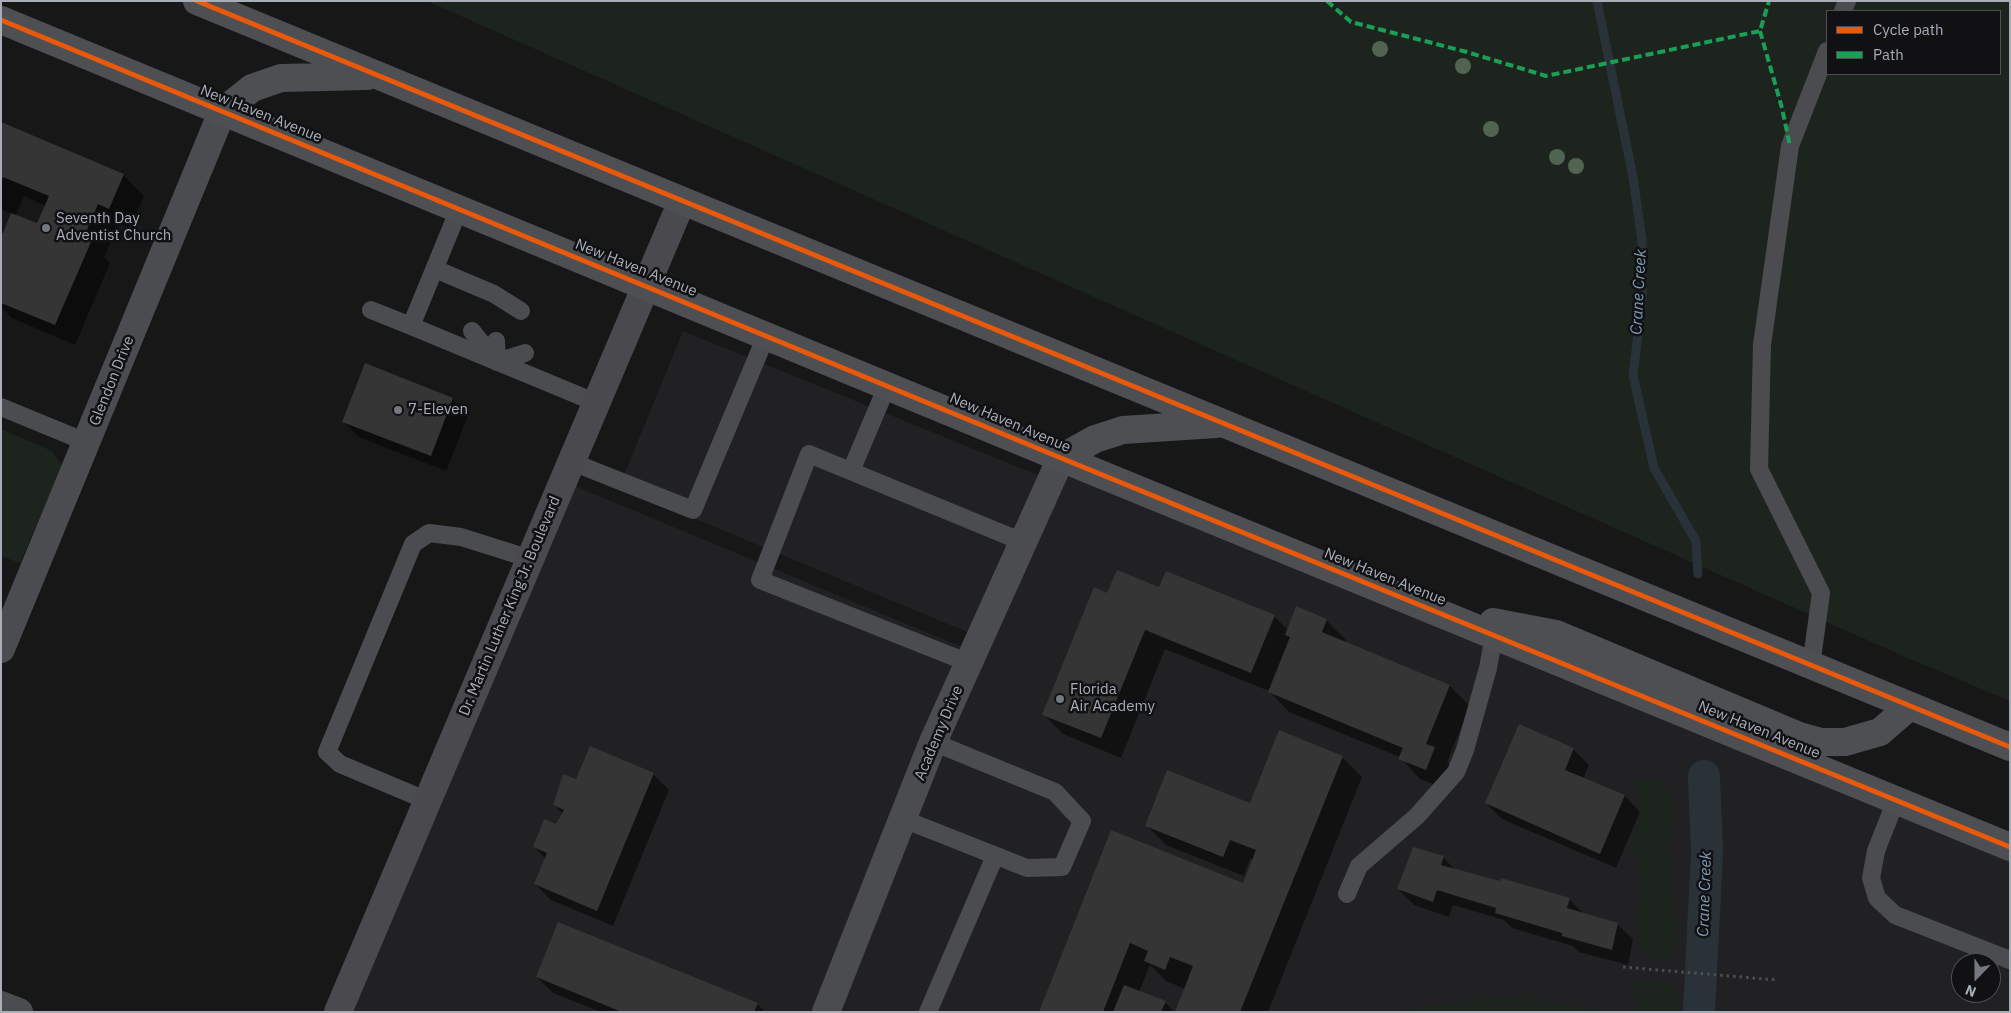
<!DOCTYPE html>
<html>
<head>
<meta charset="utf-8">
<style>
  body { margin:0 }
  #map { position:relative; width:2011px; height:1013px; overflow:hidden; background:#171717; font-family:"IBM Plex Sans",sans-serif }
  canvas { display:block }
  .frame { position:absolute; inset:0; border:2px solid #a8adb8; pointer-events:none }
  .legend { position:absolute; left:1826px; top:10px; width:175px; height:65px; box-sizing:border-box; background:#111113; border:1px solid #4d4f55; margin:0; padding:6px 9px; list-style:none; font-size:15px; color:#a8adb8 }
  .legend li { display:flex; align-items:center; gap:10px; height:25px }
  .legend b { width:25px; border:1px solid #4d4f55 }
  .north { position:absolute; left:1951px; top:953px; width:50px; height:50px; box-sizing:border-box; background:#111113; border:1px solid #4d4f55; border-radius:50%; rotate:202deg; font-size:14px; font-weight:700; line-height:20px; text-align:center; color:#a8adb8 }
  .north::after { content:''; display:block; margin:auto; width:18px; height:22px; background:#757880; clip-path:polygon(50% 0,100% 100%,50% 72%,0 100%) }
</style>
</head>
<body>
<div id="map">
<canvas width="2011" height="1013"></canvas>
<div class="frame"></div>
<ul class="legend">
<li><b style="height:6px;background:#e8590c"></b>Cycle path</li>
<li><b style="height:6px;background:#1a9f57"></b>Path</li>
</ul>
<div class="north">N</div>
</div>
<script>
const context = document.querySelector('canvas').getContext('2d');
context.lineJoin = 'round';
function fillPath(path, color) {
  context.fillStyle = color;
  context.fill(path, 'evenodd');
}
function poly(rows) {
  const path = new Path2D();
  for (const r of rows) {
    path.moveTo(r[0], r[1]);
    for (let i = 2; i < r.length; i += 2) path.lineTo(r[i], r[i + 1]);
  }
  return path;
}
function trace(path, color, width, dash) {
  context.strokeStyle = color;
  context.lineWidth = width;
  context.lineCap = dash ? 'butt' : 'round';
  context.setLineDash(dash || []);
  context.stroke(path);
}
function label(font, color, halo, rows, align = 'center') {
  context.font = font + ' "IBM Plex Sans",sans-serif';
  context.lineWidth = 5;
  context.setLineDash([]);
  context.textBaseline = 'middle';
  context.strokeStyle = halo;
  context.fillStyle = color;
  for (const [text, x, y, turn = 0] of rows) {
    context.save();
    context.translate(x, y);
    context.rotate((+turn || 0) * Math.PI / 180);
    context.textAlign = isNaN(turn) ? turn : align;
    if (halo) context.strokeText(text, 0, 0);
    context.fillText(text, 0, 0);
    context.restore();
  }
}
const built = poly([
  [683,331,1038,475,967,632,619,487],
  [1061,458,2010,847,2010,1012,338,1012,563,481,974,652],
  [1961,963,1991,963,1991,993,1961,993]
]);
const green = poly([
  [427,1,2010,1,2010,701,1910,659],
  [1827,11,2000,11,2000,74,1827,74],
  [1,429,52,451,62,466,20,563,1,556],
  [1658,778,1675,801,1675,813,1667,846,1676,917,1677,944,1671,957,1658,961,1642,950,1638,943,1635,921,1641,884,1633,845,1637,818,1636,780],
  [1646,978,1661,980,1676,988,1679,1012,1637,1012,1631,987,1635,980],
  [1505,995,1609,1012,1395,1012]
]);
const shadow = poly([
  [1,124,123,175,144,196,130,228,119,223,104,257,110,263,75,345,12,318,1,307,1,234,3,235,12,214,1,209],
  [24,196,46,206,37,225,15,216],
  [452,399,468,415,446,471,359,437,344,422],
  [1160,589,1274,616,1288,630,1326,620,1346,640,1345,643,1450,686,1470,706,1447,762,1454,769,1446,789,1420,779,1400,757,1289,712,1269,691,1165,649,1121,758,1063,734,1043,714,1108,594],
  [1573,749,1589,765,1583,779,1625,796,1640,812,1616,868,1502,819,1486,803],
  [1342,757,1362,777,1268,1012,1176,1012,1185,989,1166,981,1150,965,1139,992,1165,1002,1174,1012,1040,1012,1112,832,1244,885,1254,860,1250,859,1244,876,1166,845,1146,825,1251,804],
  [653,774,669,790,613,926,551,900,535,884,546,859,534,847,557,826,563,814,554,805,576,780],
  [1443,857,1456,871,1569,899,1584,914,1617,924,1633,939,1628,965,1579,952,1573,946,1512,928,1504,920,1453,905,1449,917,1414,905,1398,889],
  [537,977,757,1004,765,1012,601,1012,553,993]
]);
const stream = poly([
  [1597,1,1633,177,1642,241,1642,300,1633,375,1654,468,1696,541,1698,574]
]);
const canal = poly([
  [1699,1012,1707,852,1704,776]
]);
const building = poly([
  [1,122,124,174,109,209,98,204,83,239,91,242,55,325,1,303,1,233,3,233,11,213,37,223,49,196,3,177,1,182],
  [365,363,453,398,431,456,342,422],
  [1117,570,1159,587,1166,571,1275,615,1251,673,1145,630,1101,738,1042,715,1094,587,1107,593],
  [1296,606,1327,619,1322,632,1450,685,1426,744,1435,747,1426,770,1398,759,1403,748,1268,692,1290,637,1285,635],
  [1519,724,1574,748,1565,770,1625,795,1600,854,1485,803],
  [1279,730,1343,756,1240,1012,1175,1012,1193,966,1170,957,1165,970,1144,961,1148,951,1130,943,1103,1012,1039,1012,1111,830,1243,883,1256,850,1230,840,1223,857,1145,826,1167,770,1250,803],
  [590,746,654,773,597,911,534,884,547,853,533,847,544,819,556,824,564,810,553,805,563,774,576,779],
  [1413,847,1444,856,1441,865,1500,881,1501,878,1570,898,1567,908,1618,923,1612,950,1562,936,1562,933,1495,913,1496,908,1437,890,1433,902,1397,889],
  [558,922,758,1003,754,1012,622,1012,536,977],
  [1124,985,1166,1001,1161,1012,1113,1012]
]);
const path = poly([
  [1623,967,1777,980]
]);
const lane = poly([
  [1843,11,1847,1],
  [459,209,411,326,597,403],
  [435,269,494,294,521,311],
  [371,310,411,326],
  [472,331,495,360],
  [496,341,497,362,525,353],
  [1,407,86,442],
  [572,462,693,510,766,336],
  [851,471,887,386],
  [969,663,760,580,809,454,1023,542],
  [1811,666,1821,593,1759,469,1762,345,1790,146,1827,51],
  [1896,800,1876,851,1871,878,1877,898,1895,915,2010,960],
  [428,801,340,764,327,752,413,544,429,533,461,537,531,559],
  [903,819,1027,868,1062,867,1082,821,1055,792,933,742],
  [1347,894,1359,866,1417,816,1456,772,1465,750,1488,668,1494,635],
  [928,1012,995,856]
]);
const street = poly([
  [1,649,222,112],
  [1,1005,19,1012],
  [826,1012,933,742,1061,458]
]);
const secondary = poly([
  [338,1012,682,201]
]);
const primary = poly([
  [197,1,2010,747],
  [1,20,1061,458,2010,847],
  [222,112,252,88,281,78,367,76],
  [1061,458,1095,439,1123,430,1216,424],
  [1493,622,1556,634,1799,736,1821,742,1845,742,1880,732,1910,706]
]);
const quiet = poly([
  [1327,1,1351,22,1467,52,1546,76,1760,31,1769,1],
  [1760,31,1782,108,1790,146]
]);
const cycleway = poly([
  [197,1,2010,747],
  [1,20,1061,458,2010,847]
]);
const trees = [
  [1380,49],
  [1463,66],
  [1491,129],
  [1557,157],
  [1576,166]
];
const markers = [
  [46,228,5,"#757880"],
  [398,410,5,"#757880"],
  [1060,699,5,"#757880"]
];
const streetNames = [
  ["New Haven Avenue",261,114,22],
  ["New Haven Avenue",636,268,22],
  ["Glendon Drive",112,381,-68],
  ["New Haven Avenue",1010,423,23],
  ["New Haven Avenue",1385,577,22],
  ["Dr. Martin Luther King Jr. Boulevard",510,606,-67],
  ["New Haven Avenue",1759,730,22],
  ["Academy Drive",939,733,-67]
];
const poiNames = [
  ["Seventh Day",56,219],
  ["Adventist Church",56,236],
  ["7-Eleven",408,410],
  ["Florida",1070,690],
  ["Air Academy",1070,707]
];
const waterNames = [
  ["Crane Creek",1639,292,-87],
  ["Crane Creek",1705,894,-88]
];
fillPath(built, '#212123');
fillPath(green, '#1d241e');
fillPath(shadow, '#0007');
trace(stream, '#2a3239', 9);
trace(canal, '#2a3239', 32);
fillPath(building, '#353536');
trace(path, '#4d4e52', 3, [2.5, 4]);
trace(lane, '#4b4c50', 18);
trace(street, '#4b4c50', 28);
trace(secondary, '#4a4a4e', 28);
trace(primary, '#4d4f52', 28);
trace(quiet, '#1a9f57', 4, [8, 4]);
trace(cycleway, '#e8590c', 5);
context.fillStyle = '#506451';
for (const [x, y] of trees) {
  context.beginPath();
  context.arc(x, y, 8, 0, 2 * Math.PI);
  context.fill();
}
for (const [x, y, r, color] of markers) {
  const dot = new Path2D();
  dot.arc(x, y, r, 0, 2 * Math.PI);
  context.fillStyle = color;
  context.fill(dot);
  trace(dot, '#111113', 2);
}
label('15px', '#a8adb8', '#111113', streetNames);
label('15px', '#a8adb8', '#111113', poiNames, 'left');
label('italic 16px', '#7f9bb3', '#111113', waterNames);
</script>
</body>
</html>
